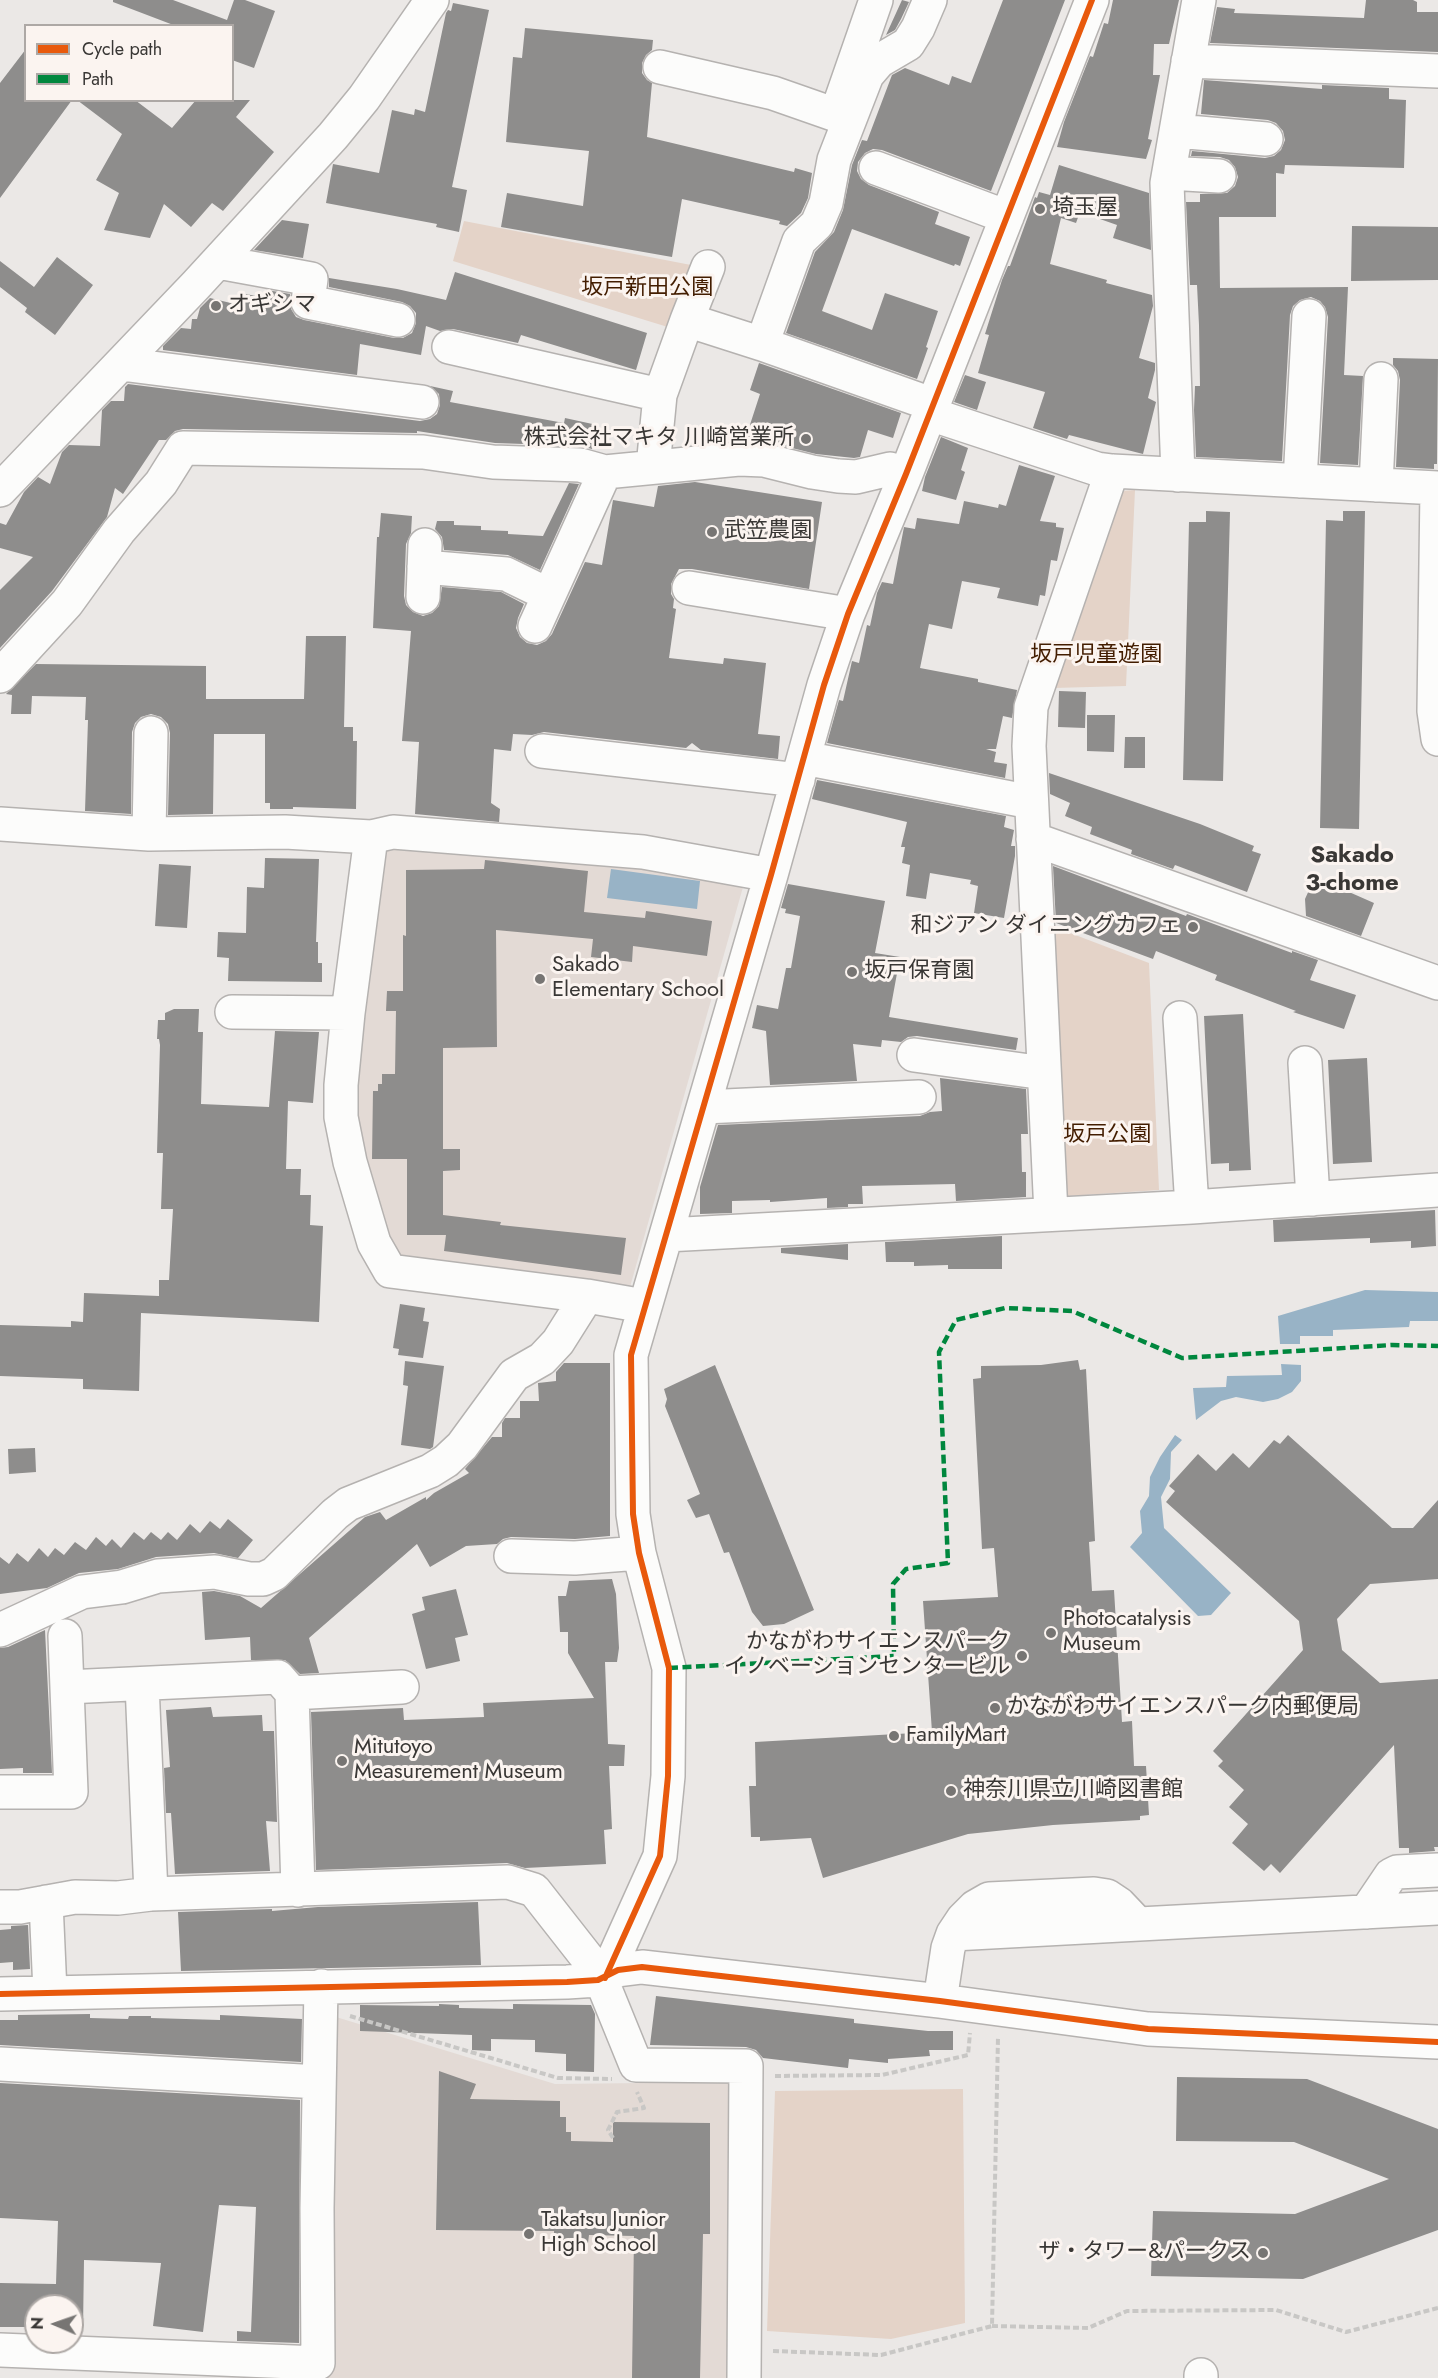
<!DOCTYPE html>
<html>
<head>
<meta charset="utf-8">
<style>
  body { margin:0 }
  #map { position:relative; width:1438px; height:2378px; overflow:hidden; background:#ebe8e6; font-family:Jost,sans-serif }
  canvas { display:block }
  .legend { position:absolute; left:24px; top:24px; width:210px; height:78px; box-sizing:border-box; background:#fbf4f0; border:2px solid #ada8a5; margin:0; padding:8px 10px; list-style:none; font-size:18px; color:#393735 }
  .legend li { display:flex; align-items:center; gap:12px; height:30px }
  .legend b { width:30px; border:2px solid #ada8a5 }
  .north { position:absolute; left:24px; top:2294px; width:60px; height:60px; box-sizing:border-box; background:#fbf4f0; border:2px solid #ada8a5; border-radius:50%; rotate:272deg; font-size:16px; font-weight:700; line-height:24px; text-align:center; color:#393735 }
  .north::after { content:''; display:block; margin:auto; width:21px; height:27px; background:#777573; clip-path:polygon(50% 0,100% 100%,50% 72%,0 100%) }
</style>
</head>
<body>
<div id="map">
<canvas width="1438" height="2378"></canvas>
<ul class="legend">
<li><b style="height:8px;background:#e8590c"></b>Cycle path</li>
<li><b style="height:8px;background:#00873e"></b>Path</li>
</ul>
<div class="north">N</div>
</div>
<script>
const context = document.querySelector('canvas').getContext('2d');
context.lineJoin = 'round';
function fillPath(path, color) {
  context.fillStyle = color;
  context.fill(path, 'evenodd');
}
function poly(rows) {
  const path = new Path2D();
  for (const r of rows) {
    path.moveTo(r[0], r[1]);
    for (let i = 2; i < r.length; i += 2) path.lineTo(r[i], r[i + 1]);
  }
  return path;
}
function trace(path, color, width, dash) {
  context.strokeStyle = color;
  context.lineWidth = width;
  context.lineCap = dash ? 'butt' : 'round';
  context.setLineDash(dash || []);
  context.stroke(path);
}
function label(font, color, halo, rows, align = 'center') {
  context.font = font + ' Jost,"Noto Sans JP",sans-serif';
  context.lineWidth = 6;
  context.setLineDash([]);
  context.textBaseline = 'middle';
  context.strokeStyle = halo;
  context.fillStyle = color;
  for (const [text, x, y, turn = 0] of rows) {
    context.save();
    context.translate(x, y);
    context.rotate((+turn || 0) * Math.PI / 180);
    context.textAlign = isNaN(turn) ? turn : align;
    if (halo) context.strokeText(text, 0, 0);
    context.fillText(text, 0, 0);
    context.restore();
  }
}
const built = poly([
  [392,840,627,860,745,880,628,1294,405,1263,386,1253,352,1140,350,1079,380,852],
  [323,2013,555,2084,729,2082,736,2378,319,2378]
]);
const green = poly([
  [464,221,691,265,671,328,453,261],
  [1135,490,1126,686,1054,688,1122,491],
  [1049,925,1149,963,1159,1190,1068,1196,1060,1188],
  [963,2089,965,2323,891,2339,767,2331,775,2091]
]);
const water = poly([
  [611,869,700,881,697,909,607,898],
  [1365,1290,1438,1292,1438,1321,1410,1321,1409,1327,1333,1330,1333,1336,1300,1336,1300,1344,1280,1344,1278,1316],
  [1281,1364,1301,1365,1301,1381,1292,1392,1278,1399,1263,1402,1236,1397,1221,1401,1196,1420,1193,1388,1226,1387,1227,1376,1282,1375],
  [1175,1435,1182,1440,1171,1452,1170,1479,1161,1497,1164,1528,1231,1593,1211,1615,1198,1616,1130,1547,1142,1533,1140,1511,1149,1496,1150,1477,1160,1457]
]);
const building = poly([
  [113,0,173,0,227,20,234,0,245,0,275,11,254,68,232,60,232,26,176,26,113,2],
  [902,0,909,2,901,19,895,30,886,35],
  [1003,0,1065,0,991,191,882,150,873,149,865,153,858,162,857,171,861,179,869,185,939,212,935,224,970,237,960,266,955,264,954,266,852,229,822,311,872,330,885,293,938,311,926,347,928,348,917,379,786,333,815,252,834,232,843,210,852,165,862,140,867,141,892,75,905,68,949,85,952,76,971,83],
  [1113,0,1179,0,1169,44,1154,44,1153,75,1160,75,1148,139,1152,140,1146,159,1057,147,1064,122,1090,56,1093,57,1104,23,1108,24],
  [1366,0,1413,0,1417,2,1417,12,1438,12,1438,52,1210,43,1217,7,1235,9,1234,13,1364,18],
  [453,3,489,10,452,187,467,190,459,232,436,227,437,224,326,203,333,164,379,173,392,110,414,115,415,109,425,112,446,13,448,10,451,11],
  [525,28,653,40,652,50,646,55,642,63,642,73,647,80,652,83,647,137,794,172,795,168,812,173,808,198,801,213,787,226,779,224,780,221,682,199,672,257,501,227,507,193,583,206,589,151,506,142,513,57,522,58],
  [26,49,26,100,72,100,0,198,0,83],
  [1204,80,1322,89,1322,85,1389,88,1389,99,1406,100,1404,168,1285,165,1284,174,1276,173,1276,217,1219,217,1220,288,1348,287,1344,375,1363,376,1358,465,1320,463,1328,317,1325,307,1320,301,1311,297,1300,300,1293,306,1290,315,1282,461,1196,457,1194,410,1195,386,1200,386,1199,325,1197,285,1190,285,1186,202,1200,202,1200,194,1227,193,1235,186,1238,177,1235,167,1229,160,1220,157,1191,156,1192,151,1265,158,1274,156,1281,150,1285,140,1283,131,1276,123,1268,120,1201,114],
  [77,100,135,100,172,128,196,100,250,100,236,117,274,152,223,211,212,203,191,227,164,204,150,238,104,230,119,193,96,180,122,134],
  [1059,165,1149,193,1151,250,1113,238,1117,225,1080,212,1076,223,1061,218,1050,264,1107,280,1106,283,1152,295,1153,306,1139,358,1155,363,1155,370,1148,398,1156,402,1143,454,1069,435,1067,439,1033,428,1045,392,978,373,989,335,985,334,1002,280,1008,266,1010,266,1035,197,1037,198,1039,192,1050,195],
  [282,220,309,224,303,258,254,250],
  [1352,226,1438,227,1438,280,1351,281],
  [57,257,93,285,55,335,25,312,27,308,0,287,0,261,34,287],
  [455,272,647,333,636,370,521,335,518,343,453,329,440,331,426,326,421,355,360,344,357,375,163,350,163,346,181,328,191,329,192,319,197,319,200,308,210,298,243,306,246,294,265,298,267,290,290,294,291,309,296,317,304,320,394,338,403,338,412,333,416,323,416,313,410,306,402,302,329,287,329,278,397,289,446,300],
  [1393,358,1438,359,1437,464,1434,464,1434,469,1396,467,1400,380,1398,371,1393,365],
  [759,363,901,413,893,438,868,430,860,457,854,458,816,454,768,442,745,440,760,394,750,390],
  [965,375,986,382,977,410,954,402],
  [128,384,420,421,430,419,437,414,440,405,439,394,430,386,453,391,450,402,564,423,565,418,597,425,592,449,581,446,495,443,417,431,417,433,183,429,175,431,166,440,159,440,123,494,115,488,107,517,52,591,0,648,0,590,33,557,0,548,0,523,6,525,24,492,38,477,50,484,62,452,69,445,100,446,102,410,111,401,124,401,125,387],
  [941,437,968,448,961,470,965,472,956,500,922,491,925,477],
  [1019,465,1055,476,1040,521,1056,523,1056,527,1064,528,1057,561,1051,560,1045,596,1040,595,1038,606,997,598,1000,588,962,581,952,629,929,624,920,668,978,679,978,682,1017,690,1012,718,1003,716,996,749,986,749,996,752,994,762,1007,764,1005,778,827,743,839,700,843,701,852,661,859,663,867,625,870,626,877,593,882,582,893,584,904,527,915,529,917,518,959,524,964,501,998,508,999,504,1006,506],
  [695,482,822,502,809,589,692,569,679,569,671,584,671,594,674,599,673,608,676,609,669,658,723,664,724,658,766,663,758,734,780,736,778,759,701,750,692,743,686,748,544,732,532,735,513,734,511,751,494,749,491,803,500,809,499,822,415,814,419,742,402,741,411,631,373,628,377,537,379,537,381,513,412,516,411,533,406,544,404,596,406,605,413,612,423,616,432,613,439,606,442,587,501,592,524,604,518,618,516,628,520,637,527,643,537,645,546,641,552,634,585,562,602,565,613,500,654,507,658,486],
  [569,483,579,484,540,570,508,555,444,550,442,537,435,529,437,521,454,521,454,525,481,526,481,530,508,531,508,534,543,536],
  [1206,511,1230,512,1223,781,1183,780,1189,522,1206,522],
  [1343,511,1365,511,1359,829,1320,828,1326,520,1343,521],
  [306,636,346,636,344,727,353,727,353,741,357,741,356,809,293,807,293,809,270,809,270,803,265,803,265,734,214,734,213,814,168,815,170,733,168,724,161,717,151,714,141,717,135,723,132,732,131,814,85,811,88,720,85,720,86,697,32,696,31,714,11,714,12,695,6,694,36,664,206,666,206,699,304,699],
  [1059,691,1086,692,1085,728,1058,727],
  [1087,715,1115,715,1114,752,1087,751],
  [1125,737,1145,737,1145,768,1124,768],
  [1049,773,1200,824,1254,846,1252,851,1261,854,1247,892,1175,865,1173,869,1131,854,1132,850,1090,834,1092,827,1065,816,1070,803,1050,794],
  [817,780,1006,816,1004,827,1014,830,1011,846,1015,846,1015,856,1004,918,974,913,978,886,970,884,971,880,930,873,926,899,906,896,910,865,902,863,905,847,901,847,907,822,812,799],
  [265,858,319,859,316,942,318,942,318,963,322,963,322,982,228,981,229,958,217,957,218,932,246,933,247,887,264,888],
  [485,860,588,871,584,912,645,918,646,911,712,921,707,956,633,946,632,962,591,957,593,939,496,930,497,1047,443,1048,443,1149,460,1149,460,1170,443,1171,443,1215,501,1222,500,1225,626,1238,621,1275,444,1251,446,1235,407,1235,407,1159,372,1159,373,1091,378,1091,378,1084,382,1084,382,1074,395,1074,396,1011,386,1011,387,991,403,991,403,935,406,936,406,870,484,869],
  [159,864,191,866,187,928,155,926],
  [1053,866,1186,916,1187,914,1292,953,1292,951,1318,960,1310,980,1356,995,1344,1029,1293,1012,1296,1011,1215,980,1217,975,1156,951,1153,959,1056,923],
  [1315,877,1374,903,1361,936,1306,916,1305,899],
  [788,884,885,901,875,953,900,957,889,1017,1018,1038,1016,1050,917,1036,908,1037,901,1042,882,1040,881,1047,853,1044,857,1081,770,1085,766,1031,752,1028,757,1005,778,1009,786,968,791,968,800,916,785,913,786,909,781,908],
  [174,1009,199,1009,198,1032,203,1032,201,1104,269,1107,275,1031,319,1032,313,1103,288,1101,286,1169,301,1169,300,1195,311,1195,310,1225,323,1226,319,1322,141,1313,139,1391,83,1389,83,1379,0,1376,0,1325,71,1327,71,1321,83,1322,84,1293,159,1296,159,1280,169,1280,173,1209,161,1209,163,1153,157,1153,160,1045,159,1039,157,1039,158,1020,165,1020,165,1013],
  [1243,1014,1251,1170,1229,1171,1229,1163,1211,1164,1204,1016],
  [1367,1058,1372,1162,1333,1164,1328,1060],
  [940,1078,1026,1089,1028,1134,1021,1134,1022,1172,1026,1172,1026,1197,956,1201,955,1184,862,1186,863,1204,848,1204,848,1207,827,1208,827,1198,770,1202,770,1200,732,1201,732,1213,700,1214,700,1187,718,1125,920,1116,930,1112,942,1111],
  [1435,1210,1436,1246,1411,1248,1411,1241,1370,1243,1370,1238,1274,1242,1273,1220],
  [1002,1236,1002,1269,948,1269,948,1265,914,1266,914,1262,886,1262,885,1242],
  [848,1244,848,1260,781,1253,781,1248],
  [400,1304,425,1308,423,1321,429,1322,423,1358,398,1355,399,1349,393,1348],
  [1078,1360,1080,1370,1086,1369,1095,1541,1089,1542,1092,1591,1114,1590,1122,1722,1132,1721,1134,1766,1146,1766,1149,1815,1140,1816,1140,1820,1053,1825,968,1834,823,1878,811,1838,760,1841,760,1837,751,1837,749,1786,756,1786,755,1742,932,1732,923,1601,998,1597,994,1548,982,1549,973,1379,981,1378,981,1366,1041,1365],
  [405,1361,444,1366,433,1447,430,1449,401,1445,408,1386,403,1385],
  [564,1363,610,1363,610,1536,575,1539,511,1537,503,1539,497,1544,466,1546,430,1567,417,1544,309,1638,319,1673,300,1674,285,1660,251,1660,250,1637,205,1640,202,1592,214,1591,240,1596,261,1608,365,1517,380,1512,386,1520,426,1497,426,1500,434,1493,469,1473,465,1469,492,1437,502,1437,502,1423,505,1418,520,1418,520,1401,539,1401,538,1383,556,1381,556,1372],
  [715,1365,814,1610,784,1624,763,1626,752,1612,729,1552,724,1553,709,1514,696,1518,687,1500,700,1494,665,1406,667,1399,664,1389],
  [1288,1435,1392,1528,1413,1528,1438,1500,1438,1579,1370,1584,1337,1619,1342,1650,1380,1683,1438,1679,1438,1847,1434,1847,1435,1851,1409,1853,1409,1848,1399,1848,1394,1745,1280,1873,1271,1864,1264,1871,1232,1843,1248,1824,1229,1807,1244,1790,1218,1766,1223,1761,1213,1751,1303,1650,1299,1621,1166,1502,1175,1491,1169,1486,1198,1454,1216,1471,1233,1453,1249,1468,1274,1440,1280,1444],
  [35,1448,36,1472,9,1474,8,1449],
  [228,1519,253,1540,238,1558,214,1553,156,1557,118,1569,79,1573,47,1588,0,1594,0,1557,9,1564,17,1553,28,1562,39,1548,48,1557,55,1548,64,1555,75,1542,86,1550,96,1537,106,1546,112,1539,121,1548,134,1532,144,1540,151,1532,161,1540,168,1532,177,1540,190,1524,200,1533,210,1521,220,1529],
  [612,1579,616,1594,619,1648,617,1662,605,1662,608,1744,625,1745,624,1766,609,1766,612,1829,604,1830,606,1864,525,1868,507,1863,316,1870,311,1712,403,1708,404,1720,484,1717,483,1703,594,1698,568,1653,568,1632,560,1632,558,1596,566,1596,569,1581],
  [456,1589,468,1635,455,1638,460,1661,426,1669,412,1614,425,1610,422,1597],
  [45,1630,52,1773,23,1773,23,1768,0,1769,0,1648,8,1647],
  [211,1707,213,1717,262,1715,263,1731,274,1731,277,1822,266,1821,270,1871,175,1874,171,1813,166,1813,164,1768,170,1767,166,1710],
  [478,1902,481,1965,181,1971,178,1912,272,1909,272,1911,318,1907],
  [28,1925,30,1969,13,1970,13,1962,0,1963,0,1930,11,1929,11,1926],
  [656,1996,854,2019,854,2023,928,2031,953,2031,953,2050,929,2050,930,2056,888,2059,888,2063,849,2059,848,2068,763,2058,756,2050,746,2047,650,2045],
  [439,2004,459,2005,459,2008,513,2009,513,2004,591,2005,595,2014,594,2072,566,2071,566,2054,535,2052,535,2040,491,2039,491,2051,472,2050,472,2035,360,2031,360,2005,439,2006],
  [90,2014,90,2018,128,2019,129,2016,151,2016,151,2018,220,2020,220,2015,302,2019,301,2062,0,2045,0,2020,18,2020,18,2015],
  [439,2071,476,2084,470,2099,560,2101,560,2117,566,2117,566,2132,571,2132,571,2141,613,2142,613,2122,710,2123,710,2234,703,2234,700,2378,632,2378,634,2236,589,2235,588,2243,554,2243,554,2231,436,2230],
  [1177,2077,1307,2079,1438,2129,1438,2230,1303,2279,1151,2276,1153,2211,1295,2214,1389,2179,1294,2142,1176,2141],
  [0,2083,300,2100,299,2343,237,2341,237,2331,251,2332,256,2207,219,2205,203,2332,153,2326,161,2263,84,2260,83,2328,72,2328,72,2306,36,2306,36,2327,0,2327,0,2283,56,2284,58,2221,0,2218]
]);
const path = poly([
  [350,2016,558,2078,612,2079],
  [775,2076,882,2075,968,2055,970,2033],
  [613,2138,608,2130,617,2112,644,2108,637,2092],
  [992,2326,1088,2328,1127,2311,1276,2310,1346,2332,1438,2308],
  [773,2351,881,2355,992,2326,998,2037]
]);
const minor = poly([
  [1188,61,1438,71],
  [660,67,773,93,836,115,876,0],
  [1177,131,1266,139],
  [876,168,1007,217],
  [1169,173,1219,176],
  [218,262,311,279,308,302,398,320],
  [687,320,708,267],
  [762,344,799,241,817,224,826,203,834,160,867,75,879,61,908,44,918,28,930,0],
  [449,347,660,395],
  [121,364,422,402],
  [930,414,1097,469,1112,471,1438,488],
  [653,467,660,395,687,320,762,344,934,405],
  [1178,475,1167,183,1199,0],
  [1300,481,1309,316],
  [1376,485,1381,379],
  [1437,488,1434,711,1438,739],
  [0,490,196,285,333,136,364,98,432,0],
  [424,567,506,574,549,595],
  [689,588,848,614],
  [423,597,425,545],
  [535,626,605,472],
  [0,676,67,603,119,531,161,483,183,448,423,452,493,462,580,465,605,472,739,459,764,460,812,472,838,476,856,477,890,469,906,474],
  [542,751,798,780],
  [804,758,1031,802],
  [0,824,149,834,285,832,371,837,393,832,643,852,771,875],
  [149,834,151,733],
  [371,837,348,1013,341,1085,341,1117,350,1162,374,1243,390,1271,587,1296,644,1306],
  [1033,839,1438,983],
  [232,1012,348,1013],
  [1180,1018,1192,1207],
  [914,1055,1044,1073],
  [1305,1063,1313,1199],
  [704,1107,919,1097],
  [1051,1214,1029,746,1031,707,1112,471],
  [666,1235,1192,1207,1438,1190],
  [511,1556,575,1558,639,1553],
  [0,1630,82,1592,122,1587,158,1576,215,1572,249,1579,263,1579,274,1574,335,1514,348,1504,430,1471,446,1461,462,1446,514,1375,542,1359,558,1342,587,1296],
  [142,1684,151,1894],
  [67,1687,278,1677,292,1693,402,1687],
  [292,1693,298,1890],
  [0,1792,71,1792,65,1636],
  [46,1902,50,1992],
  [0,1907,20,1907,75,1897,118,1898,151,1894,508,1882,534,1890,603,1978],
  [1366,1912,1391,1875,1397,1872,1438,1870],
  [953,1934,1438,1908],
  [605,1978,660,1856,668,1776,669,1668,639,1553,633,1514,631,1355,771,875,824,685,848,614,906,474,1092,0],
  [601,1979,636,2065,746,2066,744,2378],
  [0,1994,567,1982,598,1980,618,1970,642,1967,940,2001,1148,2029,1438,2042],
  [940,2001,948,1948,953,1934,963,1919,975,1907,989,1899,1094,1894,1107,1896,1119,1904,1137,1923],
  [0,2064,319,2082],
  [0,2350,318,2363,317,2208,321,1986],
  [1201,2375,1201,2378]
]);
const quiet = poly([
  [669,1668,894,1656,893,1584,906,1569,948,1563,939,1352,956,1320,1005,1308,1072,1311,1182,1358,1392,1345,1438,1346]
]);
const cycleway = poly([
  [605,1978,660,1856,668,1776,669,1668,639,1553,633,1514,631,1355,771,875,824,685,848,614,906,474,1092,0],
  [0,1994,567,1982,598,1980,618,1970,642,1967,940,2001,1148,2029,1438,2042]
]);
const markers = [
  [1040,209,6,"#777573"],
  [216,306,6,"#777573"],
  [806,439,6,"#777573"],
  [712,532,6,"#777573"],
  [1193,927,6,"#777573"],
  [852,972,6,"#777573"],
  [540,979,6,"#777573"],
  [1051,1633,6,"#777573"],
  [1022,1656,6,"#777573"],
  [995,1708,6,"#777573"],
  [894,1736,6,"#777573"],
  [342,1761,6,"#777573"],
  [951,1791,6,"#777573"],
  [529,2234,6,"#777573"],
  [1263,2253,6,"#777573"]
];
const poiNames = [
  ["埼玉屋",1052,209],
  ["オギシマ",228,306],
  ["株式会社マキタ 川崎営業所",794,439,"right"],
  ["武笠農園",724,532],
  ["和ジアン ダイニングカフェ",1181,927,"right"],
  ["Sakado",552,966],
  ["Elementary School",552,991],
  ["坂戸保育園",864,972],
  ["Photocatalysis",1063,1620],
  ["Museum",1063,1645],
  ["かながわサイエンスパーク",1010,1643,"right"],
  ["イノベーションセンタービル",1010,1668,"right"],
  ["かながわサイエンスパーク内郵便局",1007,1708],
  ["FamilyMart",906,1736],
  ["Mitutoyo",354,1748],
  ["Measurement Museum",354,1773],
  ["神奈川県立川崎図書館",963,1791],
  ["Takatsu Junior",541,2221],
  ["High School",541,2246],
  ["ザ・タワー&パークス",1251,2253,"right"]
];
const parkNames = [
  ["坂戸新田公園",647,289],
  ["坂戸児童遊園",1096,656],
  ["坂戸公園",1107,1136]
];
const neighbourhoodNames = [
  ["Sakado",1352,856],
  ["3-chome",1352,884]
];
fillPath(built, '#e3dad5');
fillPath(green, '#e4d3c8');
fillPath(water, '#98b3c6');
fillPath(building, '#8e8d8c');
trace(minor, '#b5b2b0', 36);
trace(path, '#c8c7c5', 4, [6, 3]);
trace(minor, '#fcfcfb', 33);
trace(quiet, '#00873e', 4.5, [9, 4.5]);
trace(cycleway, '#e8590c', 6);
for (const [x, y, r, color] of markers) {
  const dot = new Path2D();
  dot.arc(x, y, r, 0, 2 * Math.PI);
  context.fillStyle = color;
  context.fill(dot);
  trace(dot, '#fbf4f0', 2);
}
label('22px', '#393735', '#fbf4f0', poiNames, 'left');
label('22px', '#431d00', '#fbf4f0', parkNames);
label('bold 24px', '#393735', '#fbf4f0', neighbourhoodNames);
</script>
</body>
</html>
